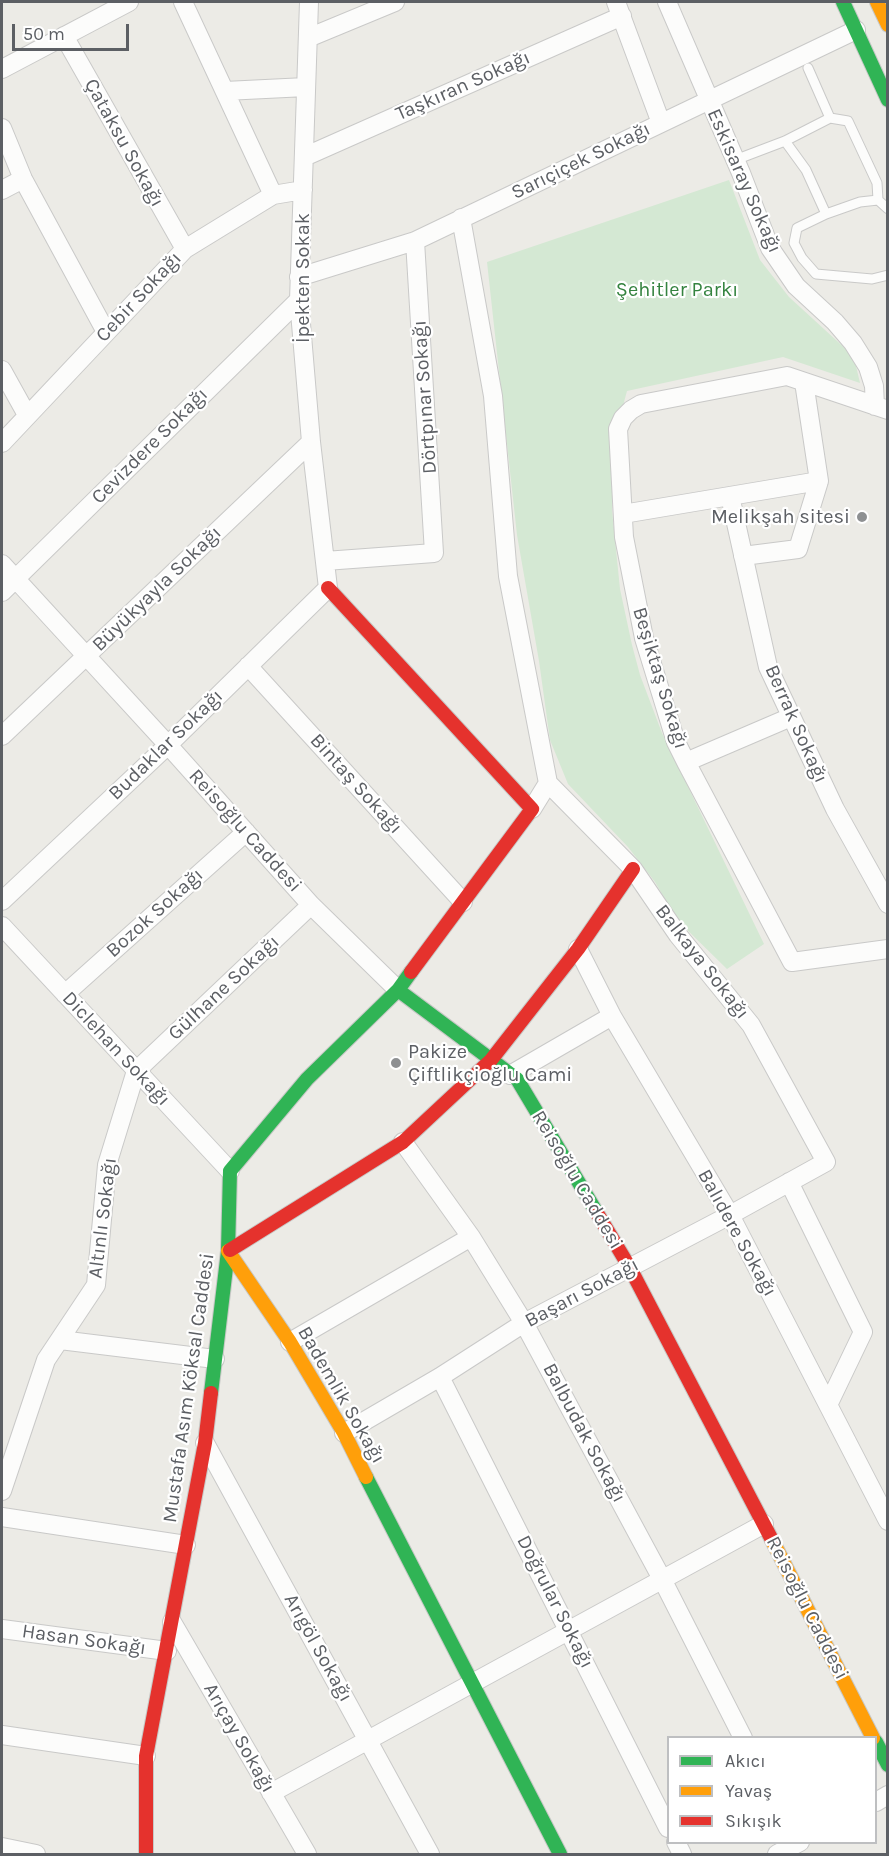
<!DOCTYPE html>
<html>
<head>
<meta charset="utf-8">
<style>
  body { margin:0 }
  #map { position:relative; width:889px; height:1856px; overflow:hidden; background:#ecebe6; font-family:Karla,sans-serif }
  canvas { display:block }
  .frame { position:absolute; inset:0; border:3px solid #5c5f64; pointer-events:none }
  .legend { position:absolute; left:667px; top:1736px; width:210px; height:108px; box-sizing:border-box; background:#fff; border:2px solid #bebfc1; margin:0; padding:8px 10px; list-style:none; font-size:18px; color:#5c5f64 }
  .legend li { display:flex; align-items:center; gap:12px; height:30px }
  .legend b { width:30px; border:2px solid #bebfc1 }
  .scale { position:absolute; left:12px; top:24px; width:117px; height:27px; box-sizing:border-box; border:3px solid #5c5f64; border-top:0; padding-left:8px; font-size:18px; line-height:21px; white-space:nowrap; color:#5c5f64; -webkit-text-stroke:4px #fff; paint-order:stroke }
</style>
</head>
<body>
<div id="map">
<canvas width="889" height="1856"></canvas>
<div class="frame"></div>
<ul class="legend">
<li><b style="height:8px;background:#30b455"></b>Akıcı</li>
<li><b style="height:8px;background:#ff9f0a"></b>Yavaş</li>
<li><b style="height:8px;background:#e5322d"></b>Sıkışık</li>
</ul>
<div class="scale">50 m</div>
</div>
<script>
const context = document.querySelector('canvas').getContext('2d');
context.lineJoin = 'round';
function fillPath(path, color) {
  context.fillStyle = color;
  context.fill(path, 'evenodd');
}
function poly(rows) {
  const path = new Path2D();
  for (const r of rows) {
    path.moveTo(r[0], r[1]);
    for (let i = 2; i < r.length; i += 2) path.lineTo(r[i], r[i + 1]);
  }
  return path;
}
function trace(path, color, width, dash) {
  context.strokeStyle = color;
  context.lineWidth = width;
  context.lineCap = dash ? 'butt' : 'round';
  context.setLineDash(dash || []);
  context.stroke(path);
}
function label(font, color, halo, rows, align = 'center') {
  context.font = font + ' Karla,sans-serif';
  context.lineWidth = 4.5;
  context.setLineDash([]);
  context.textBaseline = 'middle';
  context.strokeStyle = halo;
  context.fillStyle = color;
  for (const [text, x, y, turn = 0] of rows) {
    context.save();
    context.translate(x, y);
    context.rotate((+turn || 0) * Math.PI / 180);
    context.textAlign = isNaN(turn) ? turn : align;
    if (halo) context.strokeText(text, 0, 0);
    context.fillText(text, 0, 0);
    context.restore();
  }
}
const green = poly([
  [729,180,760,260,789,297,848,351,856,366,860,383,783,357,627,391,621,413,613,459,612,510,620,589,632,645,640,675,662,733,764,944,727,969,677,920,655,882,628,847,568,784,550,740,539,661,517,535,487,262]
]);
const lane = poly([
  [830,118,848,121,877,183,878,200],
  [785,141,806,170,826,214],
  [735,160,785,141,830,118,808,68],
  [888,209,878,200,860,202,826,214,797,228,794,243,802,258,816,274,872,279,888,275]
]);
const street = poly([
  [183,2,273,195],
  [616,2,661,123],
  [667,2,741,173,770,248,796,286,835,322,853,343,868,367,874,386,875,406],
  [64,36,185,249],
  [308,38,395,2],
  [2,69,129,2],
  [225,91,306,87],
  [2,128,23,179,106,332],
  [304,157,622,16],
  [2,190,23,179],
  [461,218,493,396,508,576,548,783,532,809],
  [299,277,415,241,856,30],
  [2,370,27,415],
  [888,410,787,376,641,404,631,410,623,418,618,429,624,537,644,638,676,742,686,762,792,962,888,949],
  [2,443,185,249,273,195,303,190],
  [730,496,768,667,835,809,888,904],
  [623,514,819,481],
  [743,556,798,549,819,481,804,382],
  [325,561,434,553,415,241],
  [2,564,168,745,311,905,398,990],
  [2,592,299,300],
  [248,666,463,902],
  [2,736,311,442],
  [686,762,791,717],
  [2,901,168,745,328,588,311,442,299,300,309,2],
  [2,926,230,1171],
  [578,949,612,1016,730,1215,888,1521],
  [65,994,246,832],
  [510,1075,612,1016],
  [403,1142,471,1237,524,1323,662,1579,743,1738],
  [789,1182,863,1332,828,1405],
  [60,1340,215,1359],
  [290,1342,471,1237],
  [440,1377,668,1828],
  [344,1433,440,1377,524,1323,730,1215,826,1162,751,1025,678,935,633,869,548,783],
  [205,1443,430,1854],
  [2,1491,46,1360,96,1285,107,1165,136,1071,311,905],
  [2,1517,186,1545],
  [172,1622,307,1854],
  [2,1629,167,1651],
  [2,1735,146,1756],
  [271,1793,764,1524],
  [876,1802,888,1795],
  [676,1842,682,1854],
  [2,1847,36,1854],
  [777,1854,800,1842]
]);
const fast = poly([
  [843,2,888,100],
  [398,990,517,1079,597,1213],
  [211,1393,228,1251,230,1171,307,1079,398,990,411,972],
  [366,1477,560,1854],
  [876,1742,888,1765]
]);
const slow = poly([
  [877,2,888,25],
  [230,1250,228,1251,290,1342,344,1433,366,1477],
  [772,1540,873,1738]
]);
const jam = poly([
  [328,588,532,809,411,972],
  [597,1213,630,1268,772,1540],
  [230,1250,403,1142,491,1060,578,949,633,869],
  [146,1854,146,1756,205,1443,211,1393]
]);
const markers = [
  [862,517,6,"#8e9092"],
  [396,1063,6,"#8e9092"]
];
const streetNames = [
  ["Taşkıran Sokağı",463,86,-24],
  ["Çataksu Sokağı",124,143,61],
  ["Sarıçiçek Sokağı",581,161,-26],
  ["Eskisaray Sokağı",744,181,66],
  ["İpekten Sokak",303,278,-90],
  ["Cebir Sokağı",139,297,-47],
  ["Dörtpınar Sokağı",425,397,-94],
  ["Cevizdere Sokağı",150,446,-45],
  ["Büyükyayla Sokağı",157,589,-44],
  ["Beşiktaş Sokağı",660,678,73],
  ["Berrak Sokağı",796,724,66],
  ["Budaklar Sokağı",166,745,-44],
  ["Bintaş Sokağı",356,784,48],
  ["Reisoğlu Caddesi",245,831,48],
  ["Bozok Sokağı",155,913,-42],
  ["Balkaya Sokağı",702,962,52],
  ["Gülhane Sokağı",224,988,-43],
  ["Diclehan Sokağı",116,1049,47],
  ["Reisoğlu Caddesi",577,1180,59],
  ["Altınlı Sokağı",103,1218,-83],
  ["Balıdere Sokağı",737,1233,61],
  ["Başarı Sokağı",582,1293,-28],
  ["Mustafa Asım Köksal Caddesi",189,1388,-82],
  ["Bademlik Sokağı",341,1395,60],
  ["Balbudak Sokağı",584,1433,62],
  ["Doğrular Sokağı",555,1602,63],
  ["Reisoğlu Caddesi",807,1608,63],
  ["Hasan Sokağı",84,1640,8],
  ["Arıgöl Sokağı",318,1648,61],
  ["Arıçay Sokağı",239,1738,60]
];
const parkNames = [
  ["Şehitler Parkı",677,290]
];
const poiNames = [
  ["Melikşah sitesi",850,517],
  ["Pakize",408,1052,"left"],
  ["Çiftlikçioğlu Cami",408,1075,"left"]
];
fillPath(green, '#d4e8d3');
trace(lane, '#c9c9c8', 11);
trace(street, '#c9c9c8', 20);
trace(fast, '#c7c8c6', 16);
trace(slow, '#c7c8c6', 16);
trace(jam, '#c7c8c6', 16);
trace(lane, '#fcfcfb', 9);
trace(street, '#fcfcfb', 18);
trace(fast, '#30b455', 14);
trace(slow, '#ff9f0a', 14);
trace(jam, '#e5322d', 14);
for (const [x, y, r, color] of markers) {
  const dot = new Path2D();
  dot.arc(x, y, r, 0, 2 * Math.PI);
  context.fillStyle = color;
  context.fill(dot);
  trace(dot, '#fff', 2);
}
label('20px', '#5c5f64', '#fff', streetNames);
label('20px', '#34833f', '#fff', parkNames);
label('20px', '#5c5f64', '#fff', poiNames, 'right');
</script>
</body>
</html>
